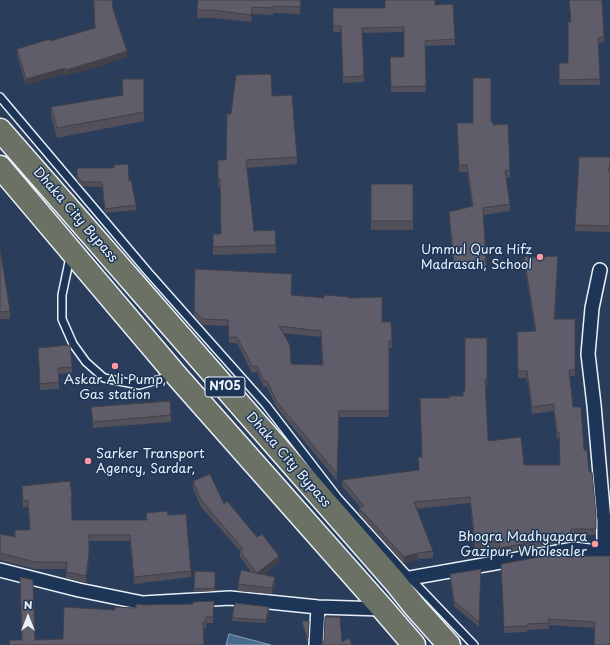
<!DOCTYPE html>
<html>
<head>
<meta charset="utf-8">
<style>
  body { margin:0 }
  #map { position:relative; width:610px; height:645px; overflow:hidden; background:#2a3d5b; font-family:"Playpen Sans",sans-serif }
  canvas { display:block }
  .north { position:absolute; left:8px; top:597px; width:40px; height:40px; -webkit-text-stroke:3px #1d3557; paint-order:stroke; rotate:0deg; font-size:11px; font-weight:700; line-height:16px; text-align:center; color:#e8f1f8 }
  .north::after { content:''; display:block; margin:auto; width:14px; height:18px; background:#e8f1f8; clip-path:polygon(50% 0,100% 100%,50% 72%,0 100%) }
</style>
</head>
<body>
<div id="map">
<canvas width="610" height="645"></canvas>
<div class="north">N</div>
</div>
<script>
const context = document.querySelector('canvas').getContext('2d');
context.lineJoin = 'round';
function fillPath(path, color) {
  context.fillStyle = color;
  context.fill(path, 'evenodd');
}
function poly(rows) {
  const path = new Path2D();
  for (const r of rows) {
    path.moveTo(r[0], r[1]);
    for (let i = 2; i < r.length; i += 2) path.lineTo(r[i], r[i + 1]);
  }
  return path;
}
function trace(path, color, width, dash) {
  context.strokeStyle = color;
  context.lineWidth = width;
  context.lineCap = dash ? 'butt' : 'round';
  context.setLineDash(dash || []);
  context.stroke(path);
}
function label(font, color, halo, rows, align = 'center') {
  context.font = font + ' "Playpen Sans",sans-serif';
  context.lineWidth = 3;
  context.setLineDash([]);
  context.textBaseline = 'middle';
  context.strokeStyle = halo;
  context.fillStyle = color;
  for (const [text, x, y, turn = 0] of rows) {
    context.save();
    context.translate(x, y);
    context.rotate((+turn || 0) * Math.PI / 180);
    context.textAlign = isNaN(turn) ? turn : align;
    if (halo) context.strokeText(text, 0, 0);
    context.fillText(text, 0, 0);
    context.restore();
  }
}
const water = poly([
  [229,634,271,645,226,645,229,634]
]);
const lane = poly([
  [0,97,148,272,266,405,337,497,410,578,474,645],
  [70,257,62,295,62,319,73,344,86,362,104,378,139,385,172,376]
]);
const street = poly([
  [600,270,592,308,588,354,594,405,604,521,604,553],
  [0,570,79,590,143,603,230,598,318,607,383,609],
  [395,582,410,578,574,549,604,553,610,555],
  [316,645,318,607]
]);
const highway = poly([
  [0,130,395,582,415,607,449,645],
  [0,167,176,375,383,609,414,645]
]);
const wall = poly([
  [93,0,112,0,113,9,127,57,106,64,66,76,65,74,26,85,17,55,17,49,50,41,95,28],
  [301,0,300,14,273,13,273,15,252,14,251,22,212,18,197,18,197,10],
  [569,0,604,37,604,42,598,43,600,85,559,85,559,63,568,63,571,22],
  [435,5,455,39,455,45,425,46,426,92,391,92,390,57,404,57,404,32,362,33,364,82,343,83,341,32,333,32,333,8,385,8],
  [122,79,144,79,144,121,57,138,51,116,51,107,123,95],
  [272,96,297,157,297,164,247,168,254,231,275,230,276,253,213,255,213,234,221,234,220,187,218,187,218,160,226,160,231,114],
  [491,122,493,125,510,170,510,177,506,178,510,204,510,211,483,215,486,268,454,270,449,219,449,212,472,206,467,172,459,172,457,123],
  [610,157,610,232,575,231,575,225],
  [77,168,129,181,136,205,136,210,105,213,102,187,82,186,77,181],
  [371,184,413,184,413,230,371,230],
  [0,248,10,311,10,319,0,319],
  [524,257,558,263,555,319,575,319,575,376,570,376,573,407,589,472,596,515,596,535,571,535,571,541,500,554,499,549,475,549,470,503,416,509,433,551,433,558,418,559,404,564,359,514,359,508,360,507,342,486,342,480,419,470,422,457,449,398,463,396,487,338,487,386,485,386,488,440,524,465,560,465,559,439,557,439,555,421,554,421,554,411,532,414,527,378,518,378,517,338,535,331,524,263],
  [195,269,291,295,324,298,349,298,382,322,391,322,392,348,389,348,389,417,339,417,337,481,277,408,267,387,264,387,257,372,252,373,237,343,229,343,228,326,202,325,194,316],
  [283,333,321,337,322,365,291,364],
  [38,348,72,367,72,373,59,374,59,389,40,390],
  [91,407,171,415,171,422,93,428],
  [193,481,257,537,279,562,263,575,275,584,272,594,238,591,238,584,251,572,240,557,240,551,201,507,193,488],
  [22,486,72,496,72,502,71,502,72,520,147,520,146,513,168,515,191,571,191,577,134,584,130,541,89,541,89,559,86,583,66,578,66,569,35,569,0,560,0,534,15,537,30,530,28,507,23,508,22,493],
  [572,556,610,556,595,628,549,625,549,629,527,630,527,632,504,633,501,564],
  [481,569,479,627,454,606,450,579,450,574],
  [195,571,215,572,215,591,194,592],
  [214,601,213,623,206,623,206,628,203,628,204,645,35,640,63,639,115,610,136,608,136,604,143,605,193,604],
  [269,610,266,623,232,621,232,618],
  [302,621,309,621,308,641,307,641,302,624]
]);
const shadedWall = poly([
  [252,7,252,14,251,22,251,15],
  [127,51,127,57,106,64,66,76,66,70],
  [65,68,65,74,26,85,26,79],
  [558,256,558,263,554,325,554,319],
  [89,553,89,559,86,583,86,576],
  [418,553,418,559,404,564,404,557],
  [279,556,279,562,257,580,257,573],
  [275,577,275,584,272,594,272,588],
  [269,607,269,610,266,623,266,620]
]);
const building = poly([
  [94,0,112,0,113,9,127,51,106,58,66,70,65,68,26,79,17,49,50,39,50,41,95,28,94,0],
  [198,0,301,0,300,7,273,6,273,8,252,7,251,15,212,10,197,10,198,0],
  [385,0,435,0,435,5,453,4,455,39,425,41,426,86,391,87,390,57,404,57,404,27,362,28,364,76,343,77,341,26,333,26,333,8,385,8,385,0],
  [569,0,602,0,604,37,598,38,600,79,559,80,559,63,568,63,568,22,571,22,569,0],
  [271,74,272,96,292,95,297,157,246,160,254,231,275,230,276,245,213,247,213,234,221,234,220,179,218,179,218,160,226,160,227,114,231,114,236,75,271,74],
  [473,78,491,78,491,122,493,122,493,125,508,124,510,170,505,171,510,204,483,208,486,261,454,263,449,212,473,206,467,165,459,165,457,123,473,123,473,78],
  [122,79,144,79,144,112,57,128,51,107,123,95,122,79],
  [579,157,610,157,610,165,608,170,610,170,610,226,575,225,579,157],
  [128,164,129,181,131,180,136,205,105,209,102,182,82,182,77,176,77,168,114,168,114,165,128,164],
  [371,184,413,184,413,221,371,221,371,184],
  [0,248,10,311,0,312,0,248],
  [558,256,554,319,575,319,575,370,569,370,573,407,581,407,584,450,587,450,589,472,592,472,596,515,596,529,571,529,571,535,500,548,499,542,475,543,470,497,414,502,433,551,418,553,404,557,359,508,364,506,342,480,419,470,418,457,422,457,420,398,449,398,449,396,463,396,463,391,465,391,465,338,487,338,487,379,485,379,488,440,489,440,489,441,521,437,524,465,560,465,559,432,557,432,555,415,554,415,554,404,532,407,527,371,518,371,517,332,536,331,524,257,558,256],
  [195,269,292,274,291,295,324,298,324,295,349,297,349,298,382,297,382,322,391,322,392,341,389,341,389,411,339,411,337,474,277,402,267,381,264,381,257,366,252,366,237,337,229,337,228,320,202,319,194,310,195,269],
  [279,326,321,331,323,365,291,364,290,345,279,326],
  [70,345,72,367,58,368,59,382,40,384,38,348,70,345],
  [170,401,171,415,93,422,91,407,170,401],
  [210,474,224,504,227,501,257,537,262,534,279,556,257,573,240,551,243,549,201,500,193,481,210,474],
  [70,481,72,496,71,496,72,520,147,520,146,513,167,511,168,515,186,514,191,571,134,577,130,535,89,535,89,553,86,576,66,572,67,562,35,562,0,553,0,534,15,537,15,530,30,530,28,500,23,501,22,486,70,481],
  [572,551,572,556,610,556,610,645,594,645,595,622,548,619,549,623,527,624,527,626,504,627,501,564,572,551],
  [481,569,479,622,454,601,450,574,481,569],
  [241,570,275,577,272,588,238,584,241,570],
  [195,571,215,572,215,588,194,589,195,571],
  [20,577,33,580,35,640,63,639,64,607,115,610,115,607,136,608,136,604,143,605,193,604,193,602,214,601,213,617,206,617,206,622,203,622,204,645,9,645,10,640,22,640,20,577],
  [235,603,269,607,266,620,232,618,235,603],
  [325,617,340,617,342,642,349,638,352,645,321,645,322,644,324,640,325,617],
  [302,621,309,621,308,638,307,638,302,621]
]);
const markers = [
  [540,257,4,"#ff9aa2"],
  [115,366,4,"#ff9aa2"],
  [88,461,4,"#ff9aa2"],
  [595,544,4,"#ff9aa2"]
];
const shields = [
  [225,387,40]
];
const shieldNames = [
  ["N105",225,387]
];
const streetNames = [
  ["Dhaka City Bypass",75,215,49],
  ["Dhaka City Bypass",288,460,49]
];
const poiNames = [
  ["Ummul Qura Hifz",532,250],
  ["Madrasah, School",532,265],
  ["Askar Ali Pump,",115,380,"center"],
  ["Gas station",115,395,"center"],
  ["Sarker Transport",96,454,"left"],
  ["Agency, Sardar,",96,469,"left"],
  ["Bhogra Madhyapara",587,537],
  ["Gazipur, Wholesaler",587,552]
];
fillPath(water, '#456c8d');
trace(water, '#86a1b8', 1);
trace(lane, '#e8f1f8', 10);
trace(street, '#e8f1f8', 16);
trace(highway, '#e8f1f8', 25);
trace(lane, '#1d3557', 7);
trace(street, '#1d3557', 13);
trace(highway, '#6b7165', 22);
fillPath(wall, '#52505a');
fillPath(shadedWall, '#42414a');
fillPath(building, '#5f5d69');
trace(building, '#42414a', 1);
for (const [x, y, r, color] of markers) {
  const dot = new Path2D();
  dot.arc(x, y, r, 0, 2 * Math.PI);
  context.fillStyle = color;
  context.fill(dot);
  trace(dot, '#1d3557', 1.5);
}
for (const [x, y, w] of shields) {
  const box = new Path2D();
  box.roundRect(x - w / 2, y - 10, w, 20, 3);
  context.fillStyle = '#1d3557';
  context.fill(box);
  trace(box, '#e8f1f8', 1);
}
label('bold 12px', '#e8f1f8', null, shieldNames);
label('13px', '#e8f1f8', '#1d3557', streetNames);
label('13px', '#e8f1f8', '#1d3557', poiNames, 'right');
</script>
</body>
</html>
